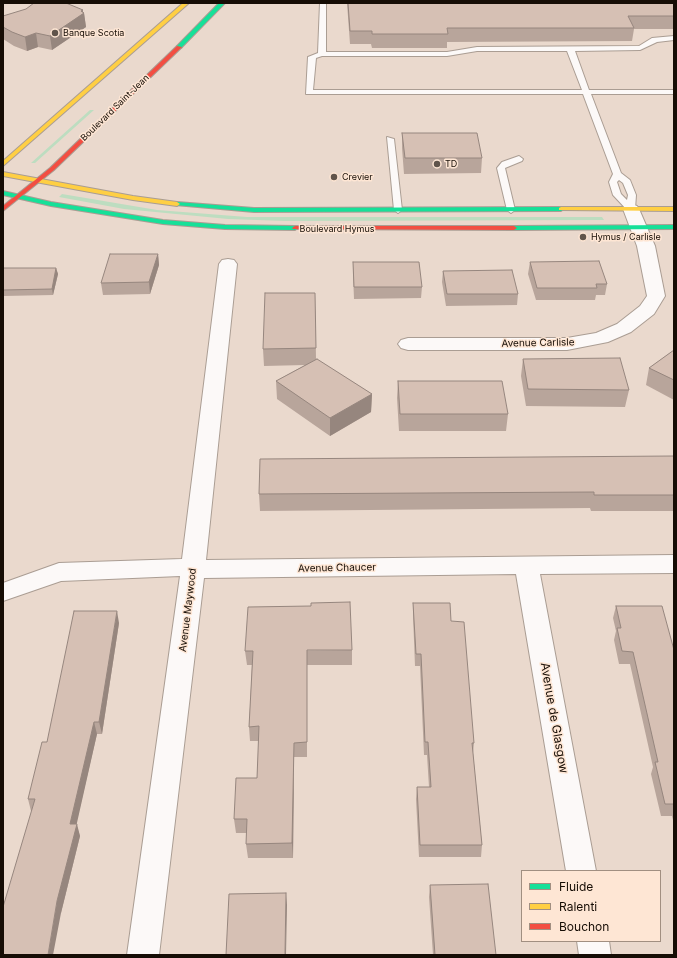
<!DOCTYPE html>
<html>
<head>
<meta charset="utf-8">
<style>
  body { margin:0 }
  #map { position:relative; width:677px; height:958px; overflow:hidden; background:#ead9cd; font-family:Inter,sans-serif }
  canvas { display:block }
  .frame { position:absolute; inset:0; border:4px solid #160d05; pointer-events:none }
  .legend { position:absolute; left:521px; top:870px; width:140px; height:72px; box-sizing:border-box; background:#fee6d4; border:1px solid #a18f81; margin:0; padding:5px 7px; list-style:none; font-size:12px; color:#160d05 }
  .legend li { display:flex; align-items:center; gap:8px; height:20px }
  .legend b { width:20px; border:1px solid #a18f81 }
</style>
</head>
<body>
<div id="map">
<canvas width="677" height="958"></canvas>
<div class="frame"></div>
<ul class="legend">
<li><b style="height:5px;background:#16e098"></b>Fluide</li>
<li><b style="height:5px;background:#ffcf43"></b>Ralenti</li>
<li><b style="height:5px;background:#f24e42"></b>Bouchon</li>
</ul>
</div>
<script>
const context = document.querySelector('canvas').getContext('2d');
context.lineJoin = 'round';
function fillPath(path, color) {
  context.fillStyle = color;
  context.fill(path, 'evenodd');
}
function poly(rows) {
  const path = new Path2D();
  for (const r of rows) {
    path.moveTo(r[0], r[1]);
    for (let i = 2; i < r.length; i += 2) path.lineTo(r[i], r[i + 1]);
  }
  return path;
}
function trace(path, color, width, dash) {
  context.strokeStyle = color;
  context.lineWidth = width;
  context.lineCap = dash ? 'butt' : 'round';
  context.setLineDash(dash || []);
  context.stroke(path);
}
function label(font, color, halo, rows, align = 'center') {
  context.font = font + ' Inter,sans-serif';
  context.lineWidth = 3;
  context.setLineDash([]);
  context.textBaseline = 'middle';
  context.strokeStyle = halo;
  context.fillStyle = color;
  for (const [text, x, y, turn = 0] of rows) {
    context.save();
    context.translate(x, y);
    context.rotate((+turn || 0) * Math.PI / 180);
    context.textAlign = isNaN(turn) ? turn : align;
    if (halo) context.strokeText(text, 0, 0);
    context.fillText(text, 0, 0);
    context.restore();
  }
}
const green = poly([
  [90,110,94,110,35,163,31,163],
  [62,194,157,210,247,217,602,217,604,220,285,221,228,219,124,209,59,197]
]);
const lane = poly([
  [320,3,326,3,326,52,447,52,477,47,639,46,652,38,674,36,674,40,657,42,640,50,575,51,589,90,674,90,674,94,591,94,621,173,630,180,636,195,635,209,631,212,628,211,613,195,609,182,613,174,583,94,306,94,308,57,318,53,320,3],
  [477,51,567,51,582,90,313,90,316,58,322,56,447,56,477,51],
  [619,180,623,183,628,195,627,200,621,194,617,182,619,180],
  [387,137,394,139,402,210,398,213,394,210,387,137],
  [519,156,523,159,522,161,505,168,515,210,511,213,507,210,497,168,502,162,519,156]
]);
const street = poly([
  [631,204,637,206,639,209,655,246,665,296,654,314,631,332,608,342,567,350,408,350,401,348,398,344,401,340,408,338,567,338,596,333,617,324,640,306,647,296,637,246,623,209,625,206,631,204],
  [228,259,234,260,237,264,206,560,674,555,674,573,540,574,596,871,566,871,516,574,204,578,159,955,127,955,180,576,61,581,3,601,3,583,59,563,182,559,219,264,222,260,228,259],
  [577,941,609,941,611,955,579,955,577,941]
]);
const fast = poly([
  [219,3,225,3,181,48,177,48,177,46,219,3],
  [3,191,51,202,163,220,225,225,295,226,298,228,295,230,225,229,163,224,51,206,3,195,3,191],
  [177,202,254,208,561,207,564,209,561,211,254,212,175,205,174,204,177,202],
  [674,225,674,229,514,230,511,228,514,226,674,225]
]);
const slow = poly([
  [183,3,189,3,3,166,3,161,183,3],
  [3,172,133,196,177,202,180,204,177,206,133,200,3,176,3,172],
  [561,207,674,207,674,211,559,210,559,208,561,207]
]);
const jam = poly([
  [177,46,182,47,54,170,3,211,3,206,50,168,177,46],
  [295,226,514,226,517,228,514,230,293,229,292,228,295,226]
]);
const wall = poly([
  [347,3,674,3,674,29,634,29,632,41,447,42,447,48,372,48,371,44,350,44],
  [83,10,83,12,84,13,86,27,52,50,38,47,27,51,14,46,3,39,3,16],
  [402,133,482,158,481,173,404,174,402,148],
  [158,254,159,265,150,294,103,295,101,283],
  [353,262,422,287,421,298,354,299,353,274],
  [530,262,607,284,605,295,596,295,595,300,536,300,528,274],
  [3,268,56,268,58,274,53,295,3,296],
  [443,271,518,294,517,305,446,306,442,282],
  [315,293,316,359,372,394,371,412,330,436,277,399,276,381,305,365,264,366,263,349],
  [674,350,674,400,646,385,649,368],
  [523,359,629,390,625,407,526,406,521,376],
  [398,381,508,414,506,431,399,431,397,398],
  [674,456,674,511,591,511,590,508,260,511,259,494],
  [413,603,451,621,474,743,473,753,482,845,481,857,419,857,416,799,417,787,429,787,427,755,424,755,420,666,415,666,413,615],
  [616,606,674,650,674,824,672,816,661,816,651,774,653,767,630,664,619,664,614,640,616,631,613,618],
  [119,623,102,734,97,734,76,824,80,836,61,913,32,811,31,811,28,799,47,742],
  [352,650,352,665,307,665,307,757,294,757,293,858,248,858,246,844,247,833,236,833,234,819,257,778,259,741,250,741,249,727,252,665,247,665,245,651],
  [430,885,496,955,433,955,429,897]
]);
const shadedWall = poly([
  [83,10,83,13,84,13,86,27,52,50,50,36],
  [36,33,38,47,27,51,25,37],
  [158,254,159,265,150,294,149,282],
  [56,268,58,274,53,295,52,289],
  [372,394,371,412,330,436,330,418],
  [117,611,119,623,102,734,99,722],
  [94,722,97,734,74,836,70,824],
  [294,743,294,757,293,858,292,843],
  [77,824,80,836,61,913,53,955,48,955,57,901],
  [286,893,287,905,286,955,285,955]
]);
const building = poly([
  [34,3,66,3,83,10,81,11,84,13,50,36,36,33,25,37,12,32,3,27,3,16,26,9,34,3],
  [348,3,674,3,674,16,628,16,634,28,447,28,448,34,372,34,372,31,350,31,348,3],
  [402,133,477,133,482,158,405,158,402,133],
  [110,254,158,254,149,282,101,283,110,254],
  [599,261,607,284,596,284,597,288,537,288,530,262,599,261],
  [353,262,419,262,422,287,354,287,353,262],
  [3,268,56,268,52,289,3,290,3,268],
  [512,270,518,294,447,294,443,271,512,270],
  [265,293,315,293,316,348,263,349,265,293],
  [674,350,674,380,649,368,674,350],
  [620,358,629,390,528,389,523,359,620,358],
  [317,359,372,394,330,418,276,381,317,359],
  [398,381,502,381,508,414,400,414,398,381],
  [674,456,674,495,594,495,594,492,259,494,260,459,674,456],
  [350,602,352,650,307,650,307,742,294,743,292,843,246,844,247,819,234,819,236,778,257,778,259,726,249,727,253,651,245,651,248,607,311,606,311,603,350,602],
  [413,603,450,603,451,621,464,622,474,743,472,743,482,845,420,845,417,787,431,787,428,742,425,742,421,654,416,654,413,603],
  [616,606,662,606,674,650,674,804,665,804,655,762,658,762,633,652,622,651,617,628,621,628,616,606],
  [74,611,117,611,99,722,94,722,70,824,77,824,57,901,48,955,3,955,3,907,35,799,28,799,42,742,47,742,74,611],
  [488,884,496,955,435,955,430,885,488,884],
  [286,893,285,955,226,955,229,894,286,893]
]);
const markers = [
  [55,33,4,"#60544b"],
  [437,164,4,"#60544b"],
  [334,177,4,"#60544b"],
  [583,237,4,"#60544b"]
];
const farPoinames = [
  ["Banque Scotia",63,33],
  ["TD",445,164],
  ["Crevier",342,177],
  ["Hymus / Carlisle",591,237]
];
const farStreetnames = [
  ["Boulevard Saint-Jean",115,108,-44],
  ["Boulevard Hymus",337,229]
];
const streetNames = [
  ["Avenue Carlisle",538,343,-1],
  ["Avenue Chaucer",337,568,-1],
  ["Avenue Maywood",188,610,-83]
];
const nearStreetnames = [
  ["Avenue de Glasgow",554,718,80]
];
fillPath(green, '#bdddc0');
trace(lane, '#aa9d93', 2);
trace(street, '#aa9d93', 2);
trace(fast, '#aa9d93', 2);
trace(slow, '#aa9d93', 2);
trace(jam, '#aa9d93', 2);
fillPath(lane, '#fcf9f8');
fillPath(street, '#fcf9f8');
fillPath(fast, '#16e098');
fillPath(slow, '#ffcf43');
fillPath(jam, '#f24e42');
fillPath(wall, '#b8a59b');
fillPath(shadedWall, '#96867e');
fillPath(building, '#d6c0b4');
trace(building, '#96867e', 1);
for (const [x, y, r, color] of markers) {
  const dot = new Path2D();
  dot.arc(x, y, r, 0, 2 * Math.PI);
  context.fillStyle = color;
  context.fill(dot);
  trace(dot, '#fee6d4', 1.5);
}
label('9px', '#160d05', '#fee6d4', farPoinames, 'left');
label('9px', '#160d05', '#fee6d4', farStreetnames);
label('10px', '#160d05', '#fee6d4', streetNames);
label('12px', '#160d05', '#fee6d4', nearStreetnames);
</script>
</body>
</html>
